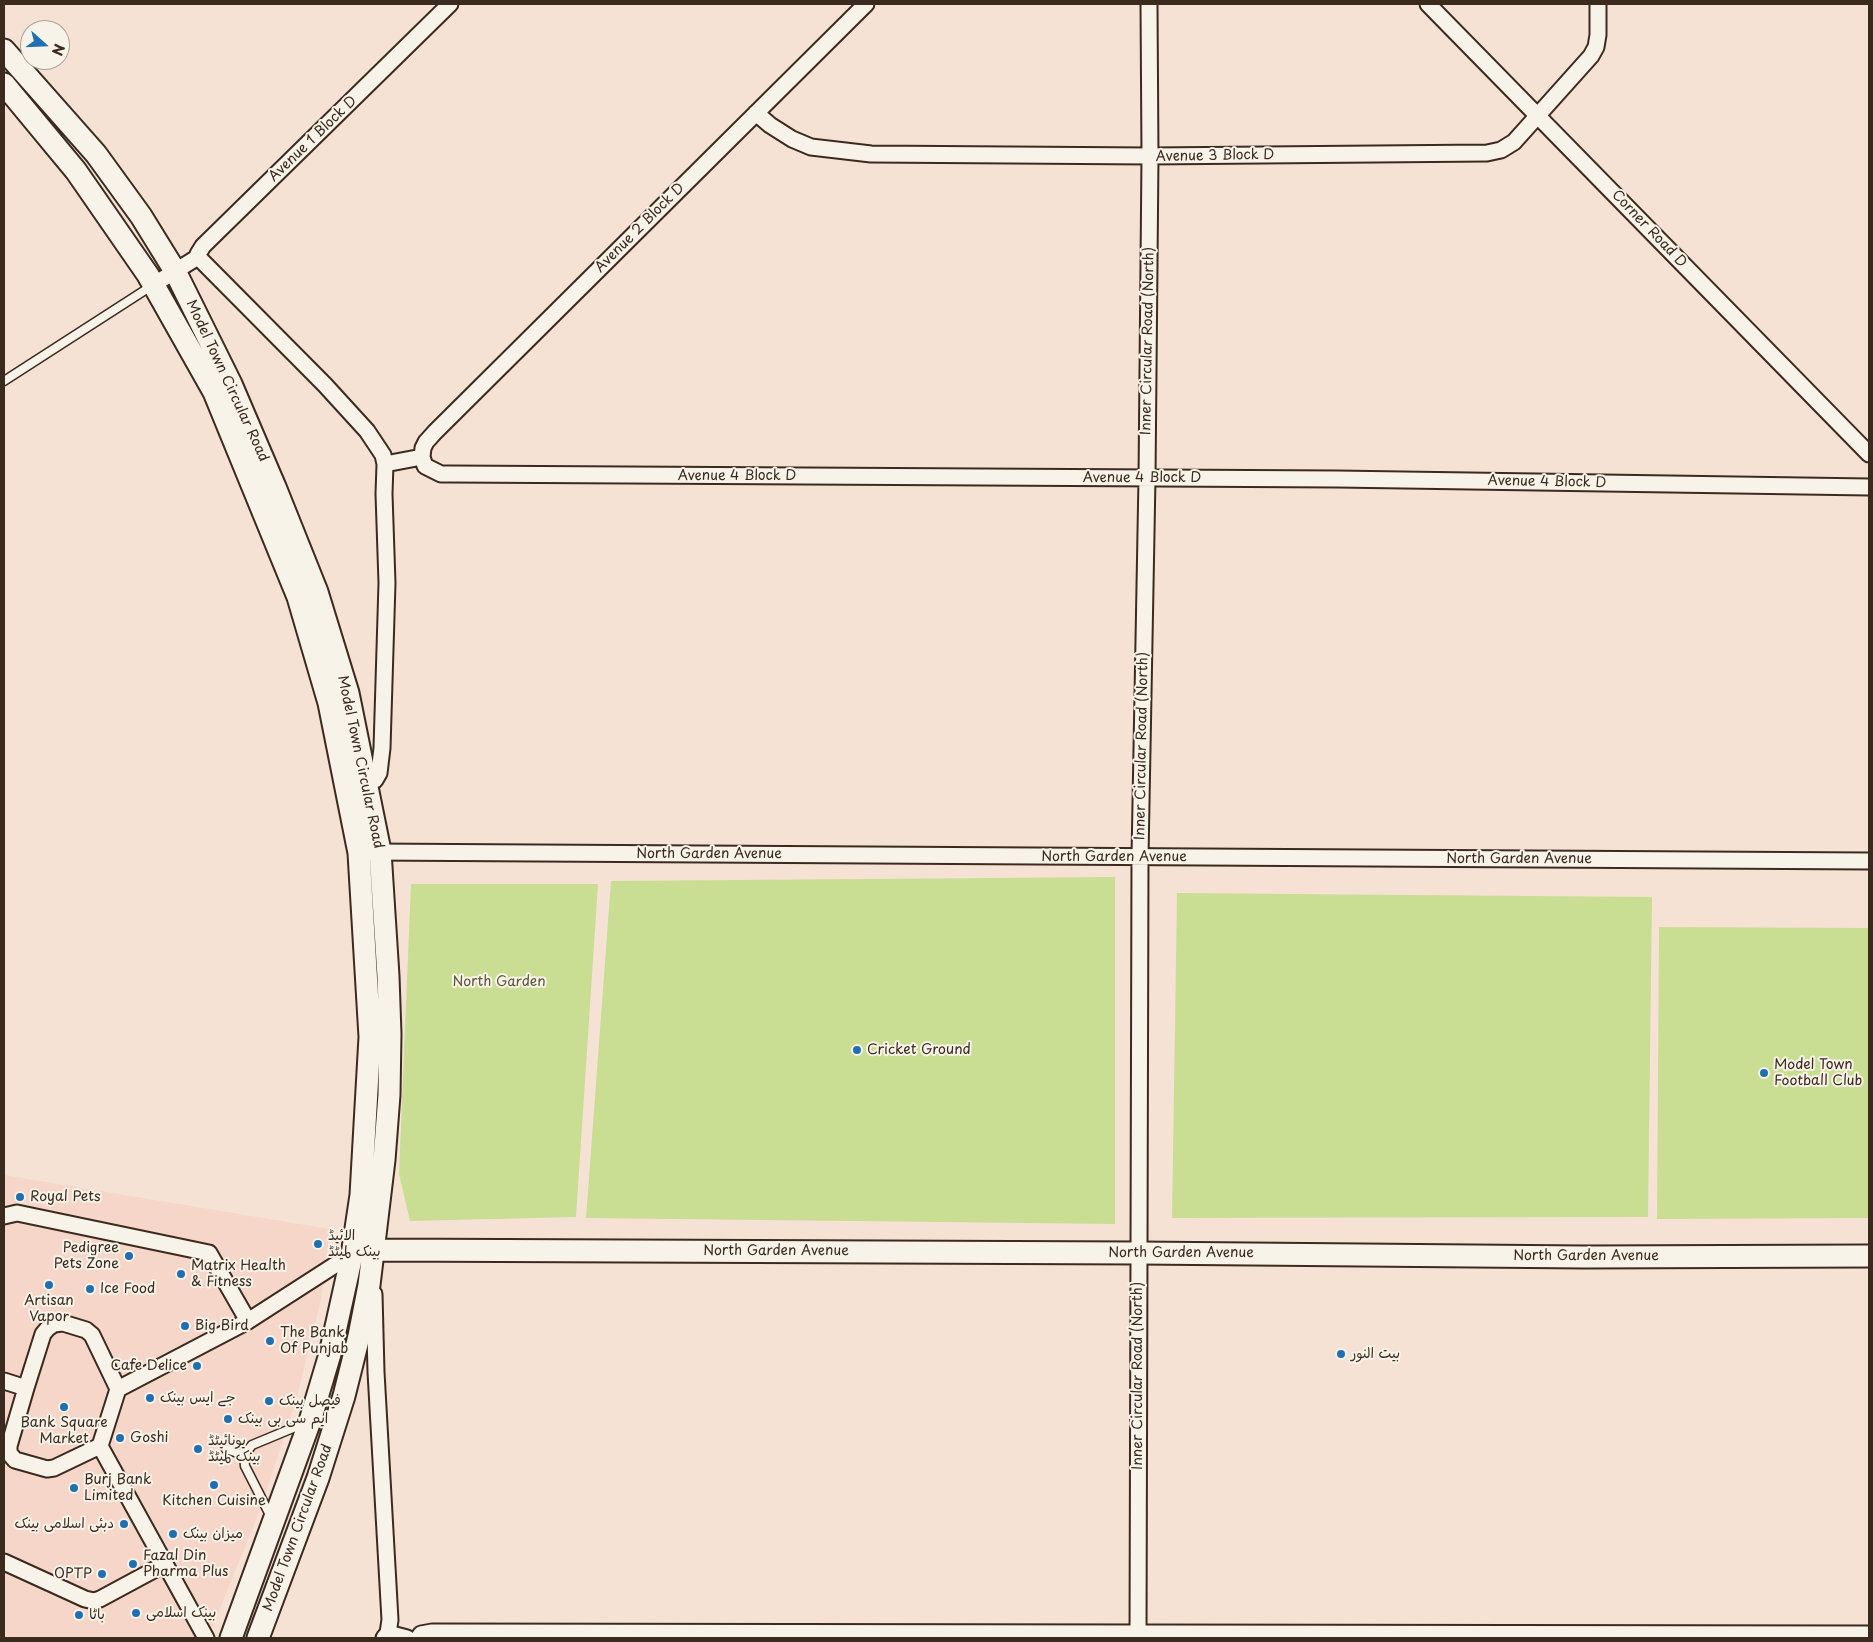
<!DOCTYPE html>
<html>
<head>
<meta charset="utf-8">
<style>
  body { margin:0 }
  #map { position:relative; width:1873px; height:1642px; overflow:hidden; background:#f6e2d5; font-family:"Playpen Sans",sans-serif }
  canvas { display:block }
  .frame { position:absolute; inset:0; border:5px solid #3b2a1e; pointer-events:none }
  .north { position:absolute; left:20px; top:20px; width:50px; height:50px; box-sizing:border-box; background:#f7f3e8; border:1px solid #aca397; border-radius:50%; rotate:110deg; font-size:14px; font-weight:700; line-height:20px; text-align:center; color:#3b2a1e }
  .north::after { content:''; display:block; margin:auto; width:18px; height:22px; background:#1f6fb2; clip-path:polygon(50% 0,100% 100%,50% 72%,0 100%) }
</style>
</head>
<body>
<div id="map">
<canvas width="1873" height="1642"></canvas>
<div class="frame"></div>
<div class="north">N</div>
</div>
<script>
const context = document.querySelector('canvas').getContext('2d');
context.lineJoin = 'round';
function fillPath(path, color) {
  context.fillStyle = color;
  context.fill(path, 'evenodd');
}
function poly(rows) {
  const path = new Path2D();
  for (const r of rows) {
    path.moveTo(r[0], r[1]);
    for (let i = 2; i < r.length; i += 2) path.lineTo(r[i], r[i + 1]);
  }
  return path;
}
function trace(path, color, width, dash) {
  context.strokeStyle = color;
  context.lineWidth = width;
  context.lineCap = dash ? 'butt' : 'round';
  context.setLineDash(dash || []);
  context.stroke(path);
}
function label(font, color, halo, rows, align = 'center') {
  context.font = font + ' "Playpen Sans","Playpen Sans Arabic",sans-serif';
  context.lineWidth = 4;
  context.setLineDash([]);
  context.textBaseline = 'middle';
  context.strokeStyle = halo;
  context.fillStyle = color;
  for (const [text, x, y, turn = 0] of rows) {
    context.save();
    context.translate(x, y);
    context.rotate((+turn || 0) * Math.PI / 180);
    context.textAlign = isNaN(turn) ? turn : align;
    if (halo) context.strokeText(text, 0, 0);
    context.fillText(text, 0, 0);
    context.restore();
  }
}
const built = poly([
  [4,1175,330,1229,321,1299,296,1401,260,1510,208,1638,4,1638]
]);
const green = poly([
  [1115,877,1115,1224,586,1218,611,881],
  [411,884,598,884,576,1217,410,1221,399,1174],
  [1177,893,1652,897,1648,1217,1172,1218],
  [1659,927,1869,928,1869,1218,1657,1219]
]);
const lane = poly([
  [4,381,153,285],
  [226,1449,244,1455],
  [271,1517,245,1466,244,1455,252,1445,305,1423]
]);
const street = poly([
  [866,4,435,432,426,442,423,448,422,457,425,466,441,474,450,474,1337,479,1869,487],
  [1428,4,1869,454],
  [756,113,770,125,792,139,811,147,871,154,1150,156,1487,153,1501,150,1514,142,1591,56,1596,47,1598,35,1598,4],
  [198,257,325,385,367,431,383,455,385,464,384,494,387,583,382,748,379,773,375,780,367,782],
  [153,285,198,257,198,254,203,246,450,4],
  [385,464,422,457],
  [370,852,1869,861],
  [4,1216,17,1213,209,1253,248,1321],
  [374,1294,376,1372,390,1620,388,1633,384,1638],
  [4,1381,26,1388],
  [100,1446,54,1468,47,1469,15,1460,9,1453,9,1446,26,1388,43,1334,48,1328,54,1324,63,1323,86,1330,92,1335,118,1389],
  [4,1562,85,1599,94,1601,100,1599,165,1564],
  [388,1633,407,1638],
  [206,1638,100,1446,118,1389,248,1321,335,1265,357,1254],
  [418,1638,421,1634,432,1632,1869,1634],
  [1138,1638,1140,857,1147,478,1150,156,1149,4]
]);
const secondary = poly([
  [4,50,96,154,141,216,175,271,231,384,275,487,317,592,348,693,380,851,388,976,390,1034,389,1095,384,1160,369,1285,359,1336,344,1396,318,1478,258,1638],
  [4,84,76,171,148,275,214,392,298,597,329,703,359,853,370,1037,361,1195,352,1255,330,1354,310,1421,231,1638],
  [374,1250,1139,1253,1585,1257,1869,1256]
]);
const markers = [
  [857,1050,5,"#1f6fb2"],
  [1764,1073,5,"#1f6fb2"],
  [20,1197,5,"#1f6fb2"],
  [318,1244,5,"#1f6fb2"],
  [129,1256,5,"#1f6fb2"],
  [181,1274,5,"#1f6fb2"],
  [49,1285,5,"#1f6fb2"],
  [90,1289,5,"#1f6fb2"],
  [185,1326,5,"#1f6fb2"],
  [270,1341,5,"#1f6fb2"],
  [1341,1354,5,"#1f6fb2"],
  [197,1366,5,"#1f6fb2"],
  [150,1398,5,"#1f6fb2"],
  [269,1401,5,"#1f6fb2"],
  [64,1407,5,"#1f6fb2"],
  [228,1419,5,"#1f6fb2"],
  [120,1438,5,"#1f6fb2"],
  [198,1449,5,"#1f6fb2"],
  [214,1485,5,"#1f6fb2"],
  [74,1488,5,"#1f6fb2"],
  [124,1524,5,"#1f6fb2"],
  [173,1534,5,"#1f6fb2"],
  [133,1564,5,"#1f6fb2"],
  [102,1574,5,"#1f6fb2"],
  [136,1613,5,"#1f6fb2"],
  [79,1615,5,"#1f6fb2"]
];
const streetNames = [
  ["Avenue 1 Block D",313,139,-44],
  ["Avenue 3 Block D",1215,156,-1],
  ["Avenue 2 Block D",640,228,-45],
  ["Corner Road D",1649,229,46],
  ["Inner Circular Road (North)",1148,341,-89],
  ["Model Town Circular Road",227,381,65],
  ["Avenue 4 Block D",737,476],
  ["Avenue 4 Block D",1142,478],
  ["Avenue 4 Block D",1547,482,1],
  ["Inner Circular Road (North)",1142,746,-89],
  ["Model Town Circular Road",360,762,78],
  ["North Garden Avenue",709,854],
  ["North Garden Avenue",1114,857],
  ["North Garden Avenue",1519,859],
  ["North Garden Avenue",776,1251],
  ["North Garden Avenue",1181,1253],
  ["North Garden Avenue",1586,1256],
  ["Inner Circular Road (North)",1138,1376,-90],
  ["Model Town Circular Road",298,1528,-70]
];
const parkNames = [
  ["North Garden",499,982]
];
const poiNames = [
  ["Cricket Ground",867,1050],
  ["Model Town",1774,1065],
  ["Football Club",1774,1081],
  ["Royal Pets",30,1197],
  ["الائیڈ",328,1236],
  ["بینک لمیٹڈ",328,1252],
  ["Pedigree",119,1248,"right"],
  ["Pets Zone",119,1264,"right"],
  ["Matrix Health",191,1266],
  ["& Fitness",191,1282],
  ["Ice Food",100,1289],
  ["Artisan",49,1301,"center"],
  ["Vapor",49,1317,"center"],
  ["Big Bird",195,1326],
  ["The Bank",280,1333],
  ["Of Punjab",280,1349],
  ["بیت النور",1351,1354],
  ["Cafe Delice",187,1366,"right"],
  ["جے ایس بینک",160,1398],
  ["فیصل بینک",279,1401],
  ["ایم سی بی بینک",238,1419],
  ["Bank Square",64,1423,"center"],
  ["Market",64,1439,"center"],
  ["Goshi",130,1438],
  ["یونائیٹڈ",208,1441],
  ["بینک لمیٹڈ",208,1457],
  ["Burj Bank",84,1480],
  ["Limited",84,1496],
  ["Kitchen Cuisine",214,1501,"center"],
  ["دبئی اسلامی بینک",114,1524,"right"],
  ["میزان بینک",183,1534],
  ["Fazal Din",143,1556],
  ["Pharma Plus",143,1572],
  ["OPTP",92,1574,"right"],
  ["بینک اسلامی",146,1613],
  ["باٹا",89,1615]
];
fillPath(built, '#f5d6c8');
fillPath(green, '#c9de93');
trace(lane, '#3b2a1e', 11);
trace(street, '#3b2a1e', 19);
trace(secondary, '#3b2a1e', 25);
trace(lane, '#f7f3e8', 8);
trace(street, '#f7f3e8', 15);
trace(secondary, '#f7f3e8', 21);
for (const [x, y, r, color] of markers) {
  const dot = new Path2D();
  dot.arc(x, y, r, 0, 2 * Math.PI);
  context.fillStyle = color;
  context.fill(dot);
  trace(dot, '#f7f3e8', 2);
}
label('14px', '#3b2a1e', '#f7f3e8', streetNames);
label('14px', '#5e573b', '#f7f3e8', parkNames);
label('14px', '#3b2a1e', '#f7f3e8', poiNames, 'left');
</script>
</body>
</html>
